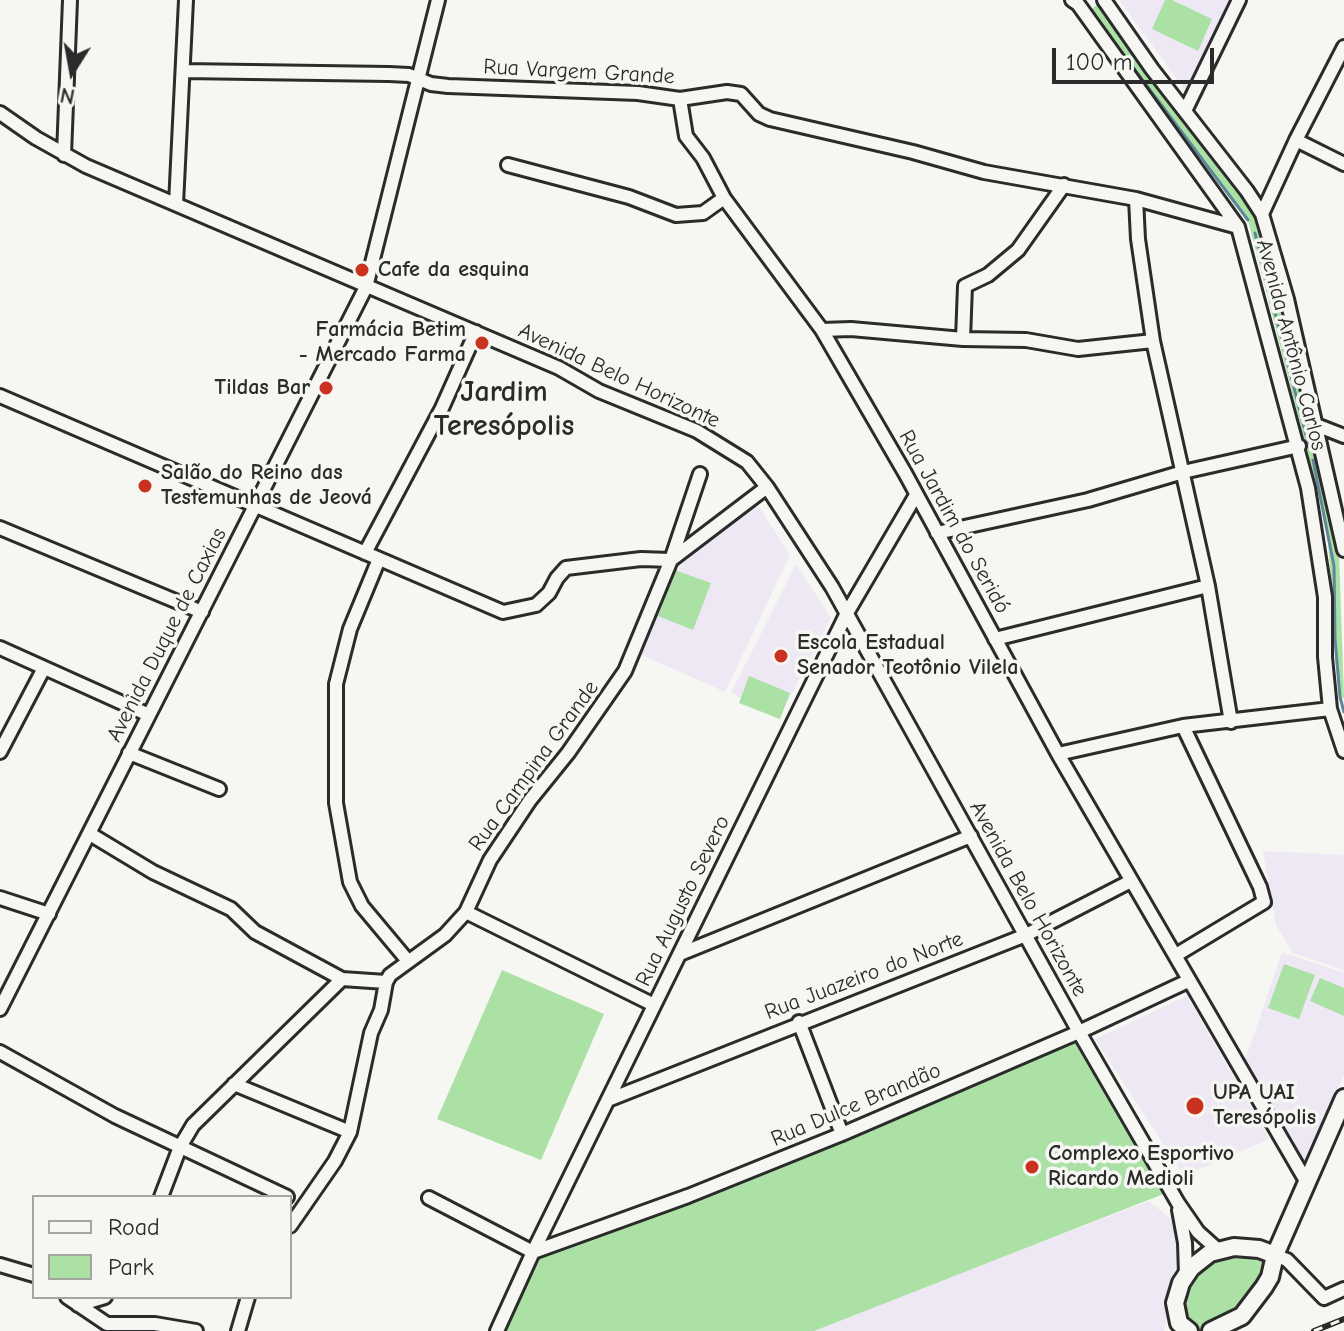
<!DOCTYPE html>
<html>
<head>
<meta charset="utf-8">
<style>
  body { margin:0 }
  #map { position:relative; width:1344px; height:1331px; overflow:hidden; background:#f6f6f2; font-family:"Comic Neue",sans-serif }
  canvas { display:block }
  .legend { position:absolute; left:32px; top:1195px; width:260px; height:104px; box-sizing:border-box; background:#f6f6f2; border:2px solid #a5a5a2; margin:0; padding:10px 14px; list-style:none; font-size:24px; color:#2b2b2b }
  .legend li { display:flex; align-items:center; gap:16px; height:40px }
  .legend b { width:40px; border:2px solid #a5a5a2 }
  .north { position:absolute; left:32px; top:32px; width:80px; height:80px; -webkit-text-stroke:6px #f6f6f2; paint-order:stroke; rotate:191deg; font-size:22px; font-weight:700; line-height:32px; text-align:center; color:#2b2b2b }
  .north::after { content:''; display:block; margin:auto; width:28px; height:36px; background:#2b2b2b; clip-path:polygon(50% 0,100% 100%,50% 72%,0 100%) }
  .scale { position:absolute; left:1052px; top:48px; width:162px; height:36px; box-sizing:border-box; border:4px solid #2b2b2b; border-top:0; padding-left:10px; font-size:24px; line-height:28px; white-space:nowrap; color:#2b2b2b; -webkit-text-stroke:6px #f6f6f2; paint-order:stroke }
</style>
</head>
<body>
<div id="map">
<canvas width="1344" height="1331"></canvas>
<ul class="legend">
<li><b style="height:10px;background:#f6f6f2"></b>Road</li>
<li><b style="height:22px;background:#abe1a4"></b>Park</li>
</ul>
<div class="north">N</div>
<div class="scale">100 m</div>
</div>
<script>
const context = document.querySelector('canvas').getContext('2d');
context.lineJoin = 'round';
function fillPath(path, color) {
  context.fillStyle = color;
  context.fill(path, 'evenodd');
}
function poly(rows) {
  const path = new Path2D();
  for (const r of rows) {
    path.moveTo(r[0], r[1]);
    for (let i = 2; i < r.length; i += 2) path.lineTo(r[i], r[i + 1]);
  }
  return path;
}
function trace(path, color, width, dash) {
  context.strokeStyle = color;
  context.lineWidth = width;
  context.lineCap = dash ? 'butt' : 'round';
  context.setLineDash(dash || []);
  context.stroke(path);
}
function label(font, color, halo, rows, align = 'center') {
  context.font = font + ' "Comic Neue",sans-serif';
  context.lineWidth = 7;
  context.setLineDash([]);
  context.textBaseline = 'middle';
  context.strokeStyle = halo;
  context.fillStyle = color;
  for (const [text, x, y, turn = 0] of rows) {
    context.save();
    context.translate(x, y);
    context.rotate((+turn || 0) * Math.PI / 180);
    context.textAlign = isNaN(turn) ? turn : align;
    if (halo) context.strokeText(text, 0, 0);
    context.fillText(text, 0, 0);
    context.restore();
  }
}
const built = poly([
  [1119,0,1231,0,1185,90],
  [756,502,790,555,725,692,640,654,687,553],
  [796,564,831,618,779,718,731,693],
  [1263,851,1344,855,1344,970,1293,953,1276,925],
  [1282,952,1344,973,1344,1074,1304,1168,1245,1061],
  [1187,996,1269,1139,1184,1176,1095,1039],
  [1149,1201,1172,1220,1180,1248,1164,1331,809,1331]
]);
const green = poly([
  [1165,0,1172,0,1212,19,1198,51,1152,29],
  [1098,4,1258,218,1338,524,1344,698,1340,697,1327,529,1248,220,1089,11],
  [675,570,711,583,693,630,658,616],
  [749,676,790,693,780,719,739,703],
  [1284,964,1315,975,1299,1019,1268,1008],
  [502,970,604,1014,541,1160,437,1119],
  [1320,978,1344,988,1344,1016,1310,1001],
  [1079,1037,1166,1193,814,1331,505,1331,537,1258],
  [1252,1253,1267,1257,1268,1264,1252,1303,1204,1329,1185,1326,1182,1315,1185,1296,1200,1272,1221,1257]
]);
const stream = poly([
  [1092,13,1248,220],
  [1255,233,1309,447],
  [1313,460,1334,566,1335,639,1340,697,1344,712]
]);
const minor = poly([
  [1072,0,1078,4,1238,227,1308,488,1325,597,1325,657,1330,709,1344,751],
  [1104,0,1152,69,1247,191,1262,214,1287,299,1344,550],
  [183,71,389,74,409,75,431,84,448,86,638,93,680,99,727,92,741,94,759,114,770,119,913,152,984,172,1136,199,1238,227],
  [680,99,686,136,703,158,724,198,822,330,905,473,1058,754,1306,1181],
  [1185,111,1239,0],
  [0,113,36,138,86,166,559,368,599,391,697,431,747,462,767,487,832,587,1079,1032,1178,1203,1198,1232,1218,1250],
  [1296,140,1344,164],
  [64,155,70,0],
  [508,165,629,197,676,215,703,213,724,198],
  [1136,199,1138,239,1153,341,1208,586,1231,722],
  [176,204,186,0],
  [1262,214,1296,140,1344,47],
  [822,330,851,329,963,339,1026,340,1078,349,1153,341],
  [963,339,965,286,988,275,1018,250,1064,185],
  [0,396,503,612,536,605,549,593,557,578,566,568,641,559,671,560,767,487],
  [1316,425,1344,436],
  [0,528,202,612],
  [937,533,1088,500,1183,472,1299,446],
  [365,553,442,408,476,332],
  [379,559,350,629,336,684,336,803,350,882,362,906,408,961],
  [995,639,1208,586],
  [0,648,149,715],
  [0,752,44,668],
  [129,753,219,789],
  [1058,754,1183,726,1330,709],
  [90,834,153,872,231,909,255,932,342,979,386,982],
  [0,898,49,914],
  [466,912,654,1005],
  [680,954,971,836],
  [1176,955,1264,902,1260,887,1183,726],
  [0,1009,366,287,438,0],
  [799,1022,842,1134],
  [0,1052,115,1116,287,1197],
  [234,1084,350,1132],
  [608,1100,1026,935,1131,881],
  [161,1197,180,1147,193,1125,342,979],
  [429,1198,533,1252,688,1196,842,1134,1079,1032,1188,981],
  [1179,1210,1185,1243,1186,1275],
  [290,1226,335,1161,350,1132,371,1033,381,1010,386,982,390,975,445,935,466,912,490,860,530,800,568,753,625,671,671,560,700,474],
  [1275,1255,1287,1260,1324,1298,1344,1289],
  [0,1265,34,1275],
  [67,1297,107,1324,155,1324,196,1331],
  [78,1305,105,1297],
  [238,1331,248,1297],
  [497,1331,533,1252,847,613,916,495]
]);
const major = poly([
  [1189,1331,1179,1323,1175,1303,1181,1283,1191,1268,1210,1253,1234,1247,1259,1249,1275,1255],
  [1211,1331,1242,1316,1264,1287,1270,1277,1275,1255,1344,1098]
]);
const rail = poly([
  [1314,1331,1344,1319]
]);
const markers = [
  [362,270,8,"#c8321e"],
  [482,343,8,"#c8321e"],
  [326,388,8,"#c8321e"],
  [145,486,8,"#c8321e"],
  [781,656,8,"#c8321e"],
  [1195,1106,10,"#c8321e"],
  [1032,1167,8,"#c8321e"]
];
const streetNames = [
  ["Rua Vargem Grande",579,72,3],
  ["Avenida Antônio Carlos",1291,345,75],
  ["Avenida Belo Horizonte",619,376,25],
  ["Rua Jardim do Seridó",954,522,61],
  ["Avenida Duque de Caxias",167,635,-63],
  ["Rua Campina Grande",534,766,-54],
  ["Avenida Belo Horizonte",1028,899,61],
  ["Rua Augusto Severo",683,901,-64],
  ["Rua Juazeiro do Norte",864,976,-21],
  ["Rua Dulce Brandão",856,1105,-23]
];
const poiNames = [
  ["Cafe da esquina",378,270],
  ["Farmácia Betim",466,330,"right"],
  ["- Mercado Farma",466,355,"right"],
  ["Tildas Bar",310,388,"right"],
  ["Salão do Reino das",161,473],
  ["Testemunhas de Jeová",161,498],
  ["Escola Estadual",797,643],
  ["Senador Teotônio Vilela",797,668],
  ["UPA UAI",1213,1093],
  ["Teresópolis",1213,1118],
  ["Complexo Esportivo",1048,1154],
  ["Ricardo Medioli",1048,1179]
];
const districtNames = [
  ["Jardim",504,393],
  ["Teresópolis",504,427]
];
fillPath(built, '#eee8f4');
fillPath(green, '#abe1a4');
trace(stream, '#5f8799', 3);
trace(minor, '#2b2b2b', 18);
trace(major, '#2b2b2b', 22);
trace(minor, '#f6f6f2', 12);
trace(major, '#f6f6f2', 16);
trace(rail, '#2b2b2b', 6);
trace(rail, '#f6f6f2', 3, [9]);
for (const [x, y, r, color] of markers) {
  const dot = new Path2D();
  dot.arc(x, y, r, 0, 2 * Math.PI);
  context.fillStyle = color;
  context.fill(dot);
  trace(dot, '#f6f6f2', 3);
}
label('22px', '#2b2b2b', '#f6f6f2', streetNames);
label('bold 22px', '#2b2b2b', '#f6f6f2', poiNames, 'left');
label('bold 30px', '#2b2b2b', '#f6f6f2', districtNames);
</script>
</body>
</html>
